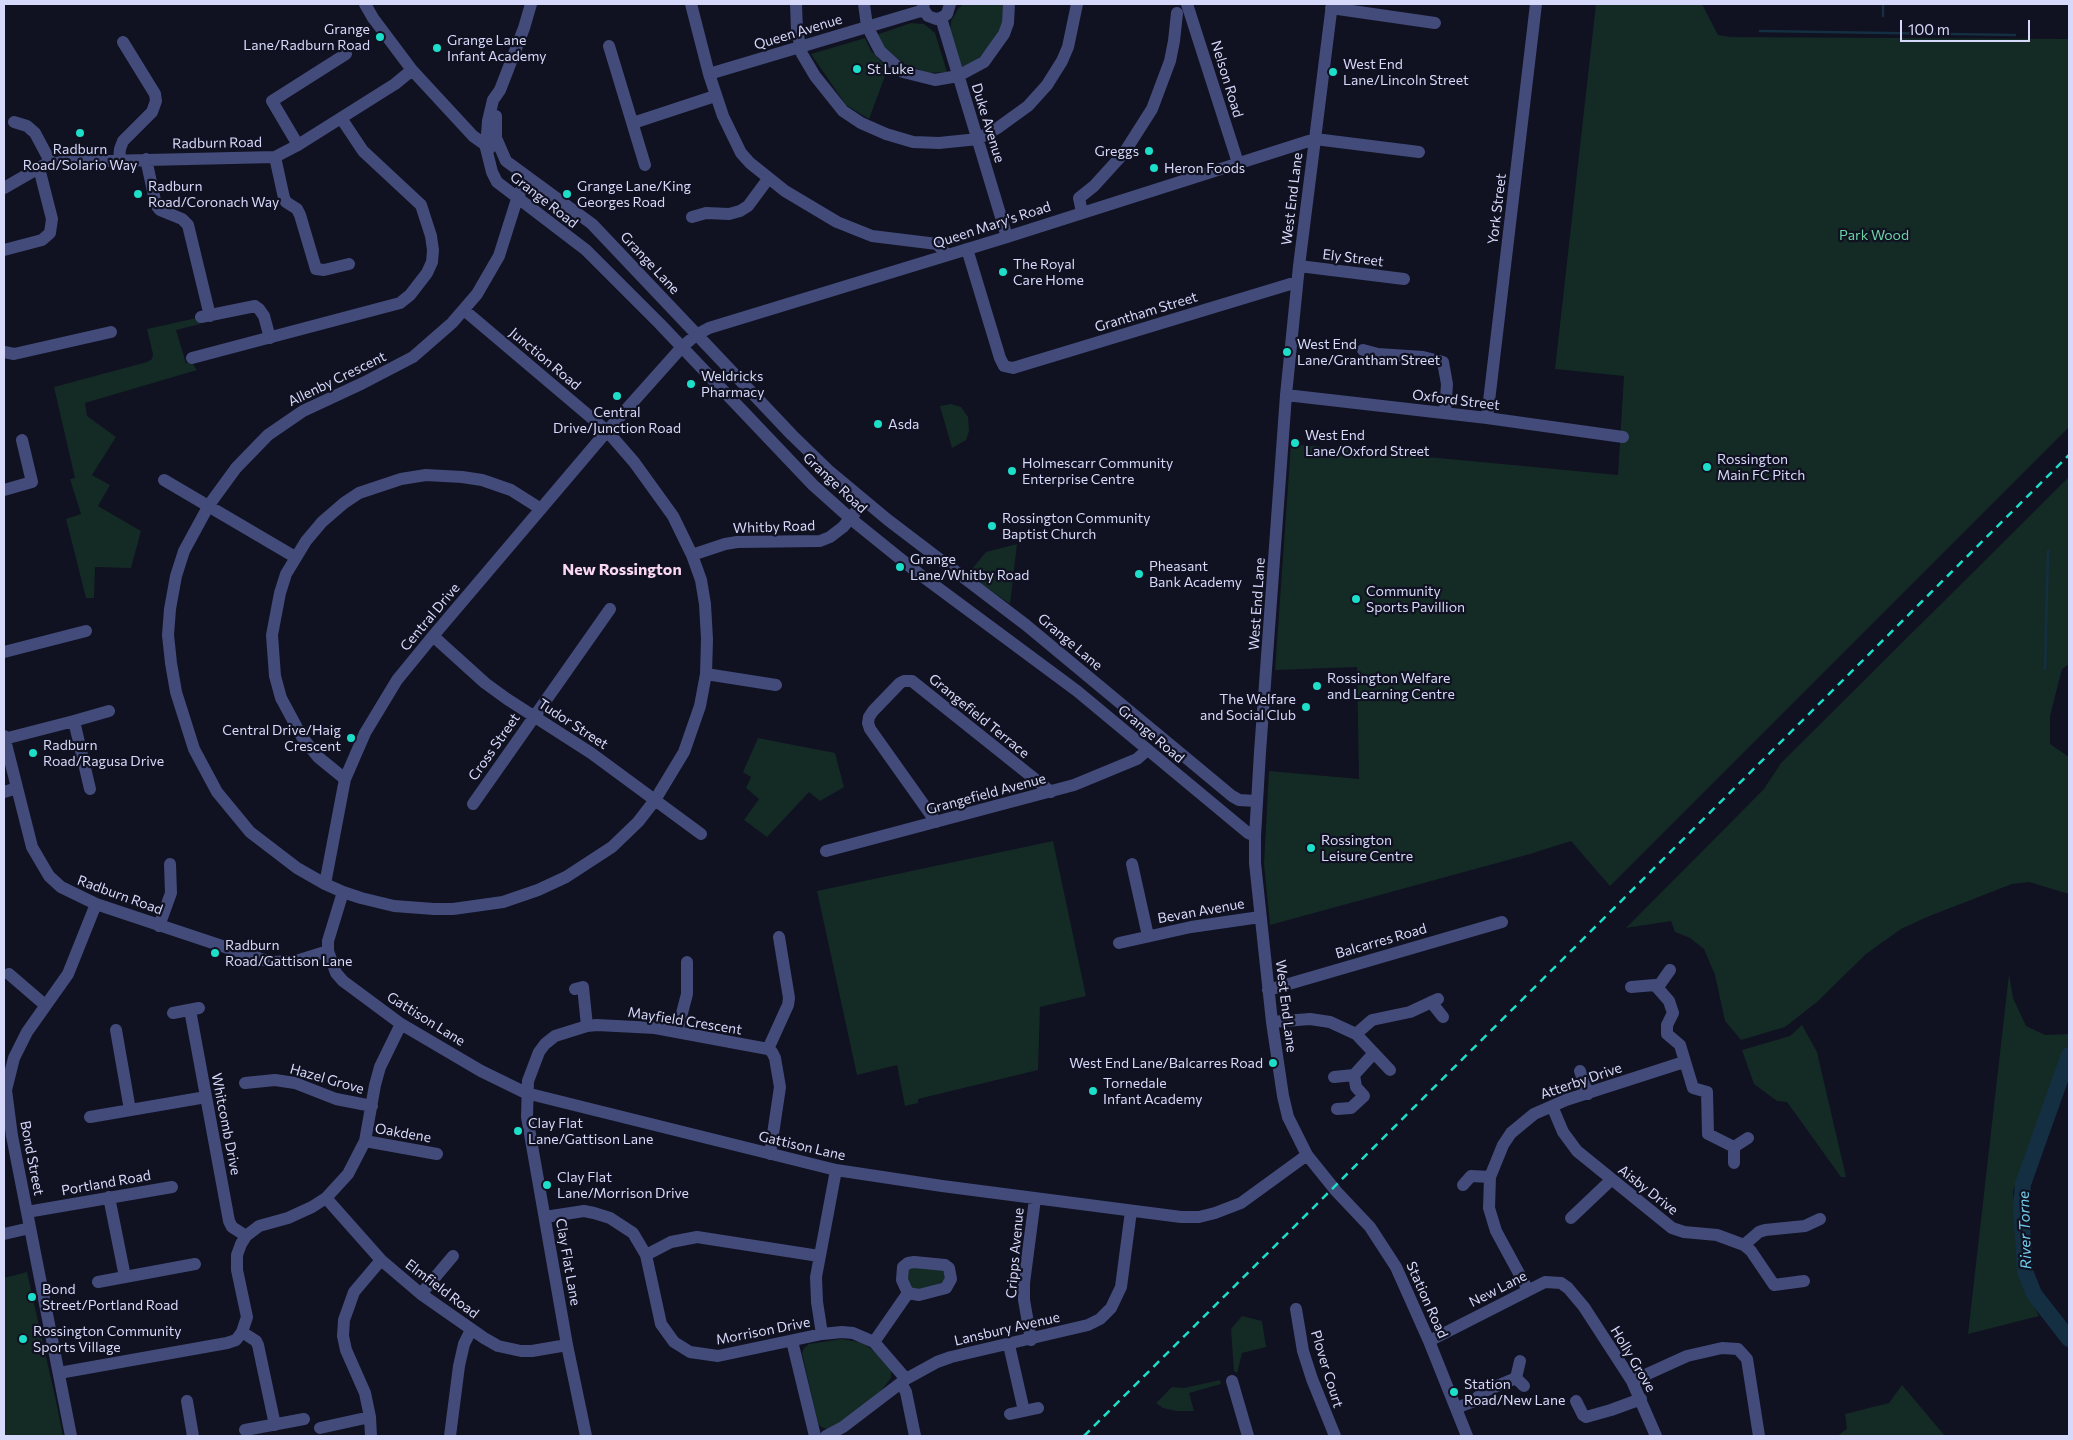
<!DOCTYPE html>
<html>
<head>
<meta charset="utf-8">
<style>
  body { margin:0 }
  #map { position:relative; width:2073px; height:1440px; overflow:hidden; background:#101121; font-family:Commissioner,sans-serif }
  canvas { display:block }
  .frame { position:absolute; inset:0; border:5px solid #d6d9fa; pointer-events:none }
  .scale { position:absolute; left:1900px; top:20px; width:130px; height:22px; box-sizing:border-box; border:2px solid #d6d9fa; border-top:0; padding-left:6px; font-size:15px; line-height:18px; white-space:nowrap; color:#d6d9fa; -webkit-text-stroke:4px #101121; paint-order:stroke }
</style>
</head>
<body>
<div id="map">
<canvas width="2073" height="1440"></canvas>
<div class="frame"></div>
<div class="scale">100 m</div>
</div>
<script>
const context = document.querySelector('canvas').getContext('2d');
context.lineJoin = 'round';
function fillPath(path, color) {
  context.fillStyle = color;
  context.fill(path, 'evenodd');
}
function poly(rows) {
  const path = new Path2D();
  for (const r of rows) {
    path.moveTo(r[0], r[1]);
    for (let i = 2; i < r.length; i += 2) path.lineTo(r[i], r[i + 1]);
  }
  return path;
}
function trace(path, color, width, dash) {
  context.strokeStyle = color;
  context.lineWidth = width;
  context.lineCap = dash ? 'butt' : 'round';
  context.setLineDash(dash || []);
  context.stroke(path);
}
function label(font, color, halo, rows, align = 'center') {
  context.font = font + ' Commissioner,sans-serif';
  context.lineWidth = 4.5;
  context.setLineDash([]);
  context.textBaseline = 'middle';
  context.strokeStyle = halo;
  context.fillStyle = color;
  for (const [text, x, y, turn = 0] of rows) {
    context.save();
    context.translate(x, y);
    context.rotate((+turn || 0) * Math.PI / 180);
    context.textAlign = isNaN(turn) ? turn : align;
    if (halo) context.strokeText(text, 0, 0);
    context.fillText(text, 0, 0);
    context.restore();
  }
}
const green = poly([
  [963,4,1006,4,1000,33,977,60,961,68,950,33,951,21,958,9],
  [1596,4,1702,4,1718,35,1731,37,2069,39,2069,427,1610,886,1571,841,1530,854,1270,925,1264,864,1269,771,1359,779,1357,667,1275,670,1291,444,1618,475,1624,376,1555,369],
  [911,23,924,24,935,33,947,72,929,73,904,64,882,45,876,35],
  [865,38,871,51,888,68,869,119,846,105,811,54],
  [201,317,200,324,176,330,186,363,192,363,197,370,85,403,87,416,116,437,92,475,110,485,98,506,141,531,131,568,95,567,94,598,86,598,66,519,81,514,70,479,75,478,54,387,147,362,152,359,153,354,147,329],
  [951,404,961,407,968,417,969,431,966,440,952,448,940,406],
  [2069,477,2069,664,2062,669,2050,716,2050,744,2069,757,2069,894,2029,882,2012,884,1927,917,1901,929,1866,954,1817,1002,1785,1027,1741,1040,1725,1021,1715,975,1704,949,1690,938,1675,932,1671,921,1626,928,1764,789,1781,763],
  [1017,544,1010,604,973,578,972,569,986,552],
  [758,738,835,753,844,787,820,801,809,792,767,837,744,820,759,799,746,788,751,777,743,772],
  [1053,841,1086,996,1040,1007,1038,1070,918,1099,918,1103,905,1106,897,1065,857,1075,817,891],
  [2009,974,2013,998,2026,1026,2045,1035,2069,1034,2069,1047,2013,1191,2022,1282,2039,1316,1968,1334],
  [1802,1025,1817,1052,1846,1177,1841,1177,1787,1102,1777,1101,1754,1084,1742,1050,1790,1036],
  [945,1265,951,1279,912,1295,903,1267],
  [27,1272,56,1401,63,1436,4,1436,4,1278],
  [1242,1316,1262,1321,1266,1347,1242,1353,1237,1373,1234,1371,1231,1329],
  [842,1339,863,1343,874,1351,891,1369,891,1378,881,1391,840,1423,827,1429,821,1427,818,1423,802,1353,804,1348,809,1344],
  [1220,1380,1221,1384,1189,1393,1194,1411,1176,1411,1163,1408,1156,1403,1172,1387,1184,1388],
  [1902,1385,1945,1436,1837,1436,1847,1429,1845,1414,1889,1403]
]);
const stream = poly([
  [1883,16,1883,4],
  [1760,31,2015,35],
  [2045,669,2048,551]
]);
const river = poly([
  [2069,1055,2023,1184,2021,1208,2025,1271,2034,1294,2069,1339]
]);
const minor = poly([
  [365,4,373,18,412,70,473,136,490,148],
  [531,4,524,28,500,90,493,100,488,121,486,148,492,172,497,182,586,250,660,324,813,485,851,519,918,573,1077,691,1248,833,1255,836],
  [691,4,709,74,723,116,741,153,750,163,785,191,837,222,872,236,937,244,947,255],
  [796,4,797,31,802,54,815,76,843,111,861,123,886,134,913,142,939,143,978,139,999,127,1028,106,1047,85,1062,61,1068,47,1077,4],
  [864,4,867,26,880,51,903,72,935,80,958,76,984,62,1004,34,1008,23,1009,4],
  [923,4,924,10,928,16,936,19,941,18,947,14,950,4],
  [1187,4,1238,163],
  [1332,4,1299,266,1286,395,1260,752,1255,836,1255,863,1272,1022,1283,1096,1288,1117,1307,1155,1336,1191,1370,1227,1396,1267,1429,1341,1467,1436],
  [1331,8,1435,23],
  [941,18,1007,237],
  [609,46,645,165],
  [709,74,924,10],
  [496,116,496,138,506,161,592,224,792,435,828,470,888,520,1026,625,1232,796,1239,800,1256,801],
  [14,122,27,126,35,133,51,163],
  [633,123,715,96],
  [298,145,272,101,346,54],
  [275,157,284,198,286,202,297,209,300,215,316,269,324,270,349,264],
  [146,159,156,205,160,210,182,219,188,225,210,316],
  [119,160,120,149,123,141,152,112,156,101,155,94,123,42],
  [4,188,44,165,62,162,275,157,298,145,395,84,412,70],
  [1082,212,1079,198,1094,186,1124,153,1152,109,1170,61,1174,41,1177,13],
  [692,217,706,213,729,214,740,211,748,206,768,179],
  [967,249,1000,358,1004,366,1013,368,1297,282],
  [4,250,42,240,50,233,52,219,39,168],
  [1299,266,1404,279],
  [201,317,255,306,259,309,264,316,270,338],
  [1363,350,1378,354,1423,357,1443,362,1447,384,1445,413],
  [4,352,14,354,111,332],
  [192,358,400,303,410,295,427,273,432,262,433,250,431,236,421,205,363,151,341,118],
  [1286,395,1487,418,1623,437],
  [1487,418,1536,4],
  [164,480,295,557],
  [4,490,32,482,22,440],
  [692,555,725,544,737,542,820,541,830,537,843,527,865,501],
  [433,636,485,683,507,699,591,753,701,834],
  [4,652,86,631],
  [706,674,776,685],
  [74,721,109,711],
  [4,736,32,847,49,876,61,887,96,904,270,962,296,961,328,951],
  [4,739,74,721,90,789],
  [345,779,318,757,302,737,281,698,275,676,272,635,280,593,286,574,306,541,322,522,344,503,359,493,401,479,426,475,462,477,482,480,511,490,541,509],
  [4,792,17,788],
  [473,804,610,609],
  [936,822,870,729,868,723,869,717,873,711,900,683,904,681,912,681,1051,792],
  [826,851,1074,785,1137,759,1147,750],
  [1132,864,1148,936],
  [325,884,297,868,250,832,217,792,194,749,176,692,171,663,168,635,170,609,176,576,184,551,209,505,236,468,268,435,303,411,363,383,413,357,452,323,477,294,499,256,517,199,527,177],
  [343,892,361,898,394,906,434,909,453,909,503,902,538,890,566,877,612,847,638,822,655,800,684,752,700,706,706,674,707,639,705,604,701,580,692,555,673,516,634,462,607,431,464,310],
  [159,926,171,893,170,864],
  [1119,943,1191,927,1260,917],
  [9,974,45,1005],
  [1631,987,1655,985,1669,1001,1673,1013,1667,1025,1667,1034,1680,1045,1693,1088,1707,1092,1708,1134,1734,1147],
  [1658,987,1670,970],
  [575,989,583,987,587,1026],
  [1268,990,1502,922],
  [1431,1002,1443,1017],
  [190,1010,229,1221,232,1227,246,1236],
  [173,1013,199,1008],
  [1272,1022,1310,1019,1330,1022,1356,1034,1390,1070],
  [116,1030,130,1110],
  [677,1032,687,994,687,962],
  [1356,1034,1372,1020,1410,1012,1438,999],
  [768,1049,788,1005,789,998,779,937],
  [1580,1071,1588,1094],
  [1354,1075,1374,1053],
  [1334,1077,1354,1075,1356,1087,1364,1096,1351,1108,1337,1109],
  [245,1083,275,1080,295,1083,336,1099,372,1106],
  [1552,1106,1563,1132,1577,1151,1672,1228,1684,1232,1717,1235,1744,1245,1759,1232,1765,1230,1805,1226,1820,1219],
  [90,1117,206,1097],
  [365,1141,437,1154],
  [1307,1155,1241,1203,1215,1213,1199,1217,1181,1217,942,1186,836,1170,526,1093,481,1071,401,1024,343,981,336,973,328,951,328,941,343,892,325,884,345,779,365,733,397,680,433,636,607,431,682,347,696,335,709,328,1007,237,1315,139,1419,152],
  [1734,1163,1734,1147,1748,1138],
  [1463,1185,1471,1176,1490,1177],
  [109,1197,125,1277],
  [326,1198,381,1260,421,1294,484,1338,498,1346,521,1351,532,1351,567,1345],
  [27,1212,172,1187],
  [545,1217,584,1211,594,1213,610,1218,633,1233,646,1255,661,1324,674,1342,690,1352,718,1356,822,1334,842,1332,853,1333,874,1342,906,1379],
  [1571,1218,1611,1180],
  [4,1234,30,1228],
  [1744,1245,1751,1251,1774,1285,1804,1281],
  [646,1255,671,1242,697,1237,819,1256],
  [98,1282,195,1264],
  [1528,1290,1496,1231,1489,1208,1490,1177,1503,1145,1511,1133,1534,1114,1566,1100,1684,1062],
  [421,1294,453,1256],
  [1296,1309,1303,1351,1312,1379,1335,1436],
  [242,1332,256,1341,258,1345,275,1425],
  [822,1334,817,1302,816,1277,836,1170],
  [1031,1340,1024,1300,1024,1283,1035,1199],
  [792,1341,815,1436],
  [1429,1341,1545,1282,1561,1283,1568,1288,1584,1307,1632,1381,1656,1436],
  [874,1342,908,1293,902,1280,903,1267,908,1263,914,1262,945,1265,949,1268,951,1279,946,1288,919,1295,908,1293],
  [1009,1345,1024,1411],
  [59,1373,227,1343,236,1340,242,1332,247,1317,237,1270,237,1255,241,1244,246,1236,259,1226,288,1218,312,1207,326,1198,348,1174,365,1141,375,1085,380,1067,401,1024],
  [1516,1378,1520,1361],
  [1232,1381,1248,1436],
  [1632,1381,1687,1356,1722,1348,1738,1349,1747,1359,1759,1436],
  [901,1383,906,1392,915,1436],
  [187,1401,193,1436],
  [1576,1401,1583,1415,1586,1417,1611,1410,1641,1399],
  [1456,1408,1472,1402,1485,1391,1516,1378,1524,1386],
  [1010,1414,1038,1408],
  [320,1428,370,1417],
  [245,1430,304,1419],
  [71,1436,12,1136,6,1090,14,1058,27,1032,68,974,96,904],
  [371,1436,370,1417,365,1393,346,1350,343,1336,344,1320,354,1292,381,1260],
  [450,1436,459,1366,464,1344,471,1330],
  [586,1436,567,1345,527,1117,528,1081,539,1052,545,1044,555,1036,587,1026,597,1025,655,1028,768,1049,772,1052,775,1058,780,1087,770,1154],
  [826,1436,843,1427,906,1379,937,1362,951,1357,1088,1325,1100,1319,1111,1308,1121,1287,1131,1211]
]);
const rail = poly([
  [1084,1436,2069,455]
]);
const markers = [
  [380,37,5,"#1ddec9"],
  [437,48,5,"#1ddec9"],
  [857,69,5,"#1ddec9"],
  [1333,72,5,"#1ddec9"],
  [80,133,5,"#1ddec9"],
  [1149,151,5,"#1ddec9"],
  [1154,168,5,"#1ddec9"],
  [138,194,5,"#1ddec9"],
  [567,194,5,"#1ddec9"],
  [1003,272,5,"#1ddec9"],
  [1287,352,5,"#1ddec9"],
  [691,384,5,"#1ddec9"],
  [617,396,5,"#1ddec9"],
  [878,424,5,"#1ddec9"],
  [1295,443,5,"#1ddec9"],
  [1707,467,5,"#1ddec9"],
  [1012,471,5,"#1ddec9"],
  [992,526,5,"#1ddec9"],
  [900,567,5,"#1ddec9"],
  [1139,574,5,"#1ddec9"],
  [1356,599,5,"#1ddec9"],
  [1317,686,5,"#1ddec9"],
  [1306,707,5,"#1ddec9"],
  [351,738,5,"#1ddec9"],
  [33,753,5,"#1ddec9"],
  [1311,848,5,"#1ddec9"],
  [215,953,5,"#1ddec9"],
  [1273,1063,5,"#1ddec9"],
  [1093,1091,5,"#1ddec9"],
  [518,1131,5,"#1ddec9"],
  [547,1185,5,"#1ddec9"],
  [32,1297,5,"#1ddec9"],
  [23,1339,5,"#1ddec9"],
  [1454,1392,5,"#1ddec9"]
];
const poiNames = [
  ["Grange",370,29,"right"],
  ["Lane/Radburn Road",370,45,"right"],
  ["Grange Lane",447,40],
  ["Infant Academy",447,56],
  ["West End",1343,64],
  ["Lane/Lincoln Street",1343,80],
  ["St Luke",867,69],
  ["Radburn",80,149,"center"],
  ["Road/Solario Way",80,165,"center"],
  ["Greggs",1139,151,"right"],
  ["Heron Foods",1164,168],
  ["Radburn",148,186],
  ["Road/Coronach Way",148,202],
  ["Grange Lane/King",577,186],
  ["Georges Road",577,202],
  ["The Royal",1013,264],
  ["Care Home",1013,280],
  ["West End",1297,344],
  ["Lane/Grantham Street",1297,360],
  ["Weldricks",701,376],
  ["Pharmacy",701,392],
  ["Central",617,412,"center"],
  ["Drive/Junction Road",617,428,"center"],
  ["Asda",888,424],
  ["West End",1305,435],
  ["Lane/Oxford Street",1305,451],
  ["Rossington",1717,459],
  ["Main FC Pitch",1717,475],
  ["Holmescarr Community",1022,463],
  ["Enterprise Centre",1022,479],
  ["Rossington Community",1002,518],
  ["Baptist Church",1002,534],
  ["Grange",910,559],
  ["Lane/Whitby Road",910,575],
  ["Pheasant",1149,566],
  ["Bank Academy",1149,582],
  ["Community",1366,591],
  ["Sports Pavillion",1366,607],
  ["Rossington Welfare",1327,678],
  ["and Learning Centre",1327,694],
  ["The Welfare",1296,699,"right"],
  ["and Social Club",1296,715,"right"],
  ["Central Drive/Haig",341,730,"right"],
  ["Crescent",341,746,"right"],
  ["Radburn",43,745],
  ["Road/Ragusa Drive",43,761],
  ["Rossington",1321,840],
  ["Leisure Centre",1321,856],
  ["Radburn",225,945],
  ["Road/Gattison Lane",225,961],
  ["West End Lane/Balcarres Road",1263,1063,"right"],
  ["Tornedale",1103,1083],
  ["Infant Academy",1103,1099],
  ["Clay Flat",528,1123],
  ["Lane/Gattison Lane",528,1139],
  ["Clay Flat",557,1177],
  ["Lane/Morrison Drive",557,1193],
  ["Bond",42,1289],
  ["Street/Portland Road",42,1305],
  ["Rossington Community",33,1331],
  ["Sports Village",33,1347],
  ["Station",1464,1384],
  ["Road/New Lane",1464,1400]
];
const streetNames = [
  ["Queen Avenue",798,32,-17],
  ["Nelson Road",1227,79,73],
  ["Duke Avenue",988,123,73],
  ["Radburn Road",217,143,-1],
  ["West End Lane",1292,199,-83],
  ["Grange Road",544,200,38],
  ["York Street",1497,209,-83],
  ["Queen Mary's Road",992,225,-18],
  ["Ely Street",1353,258,7],
  ["Grange Lane",650,263,47],
  ["Grantham Street",1146,312,-17],
  ["Junction Road",545,359,40],
  ["Allenby Crescent",337,379,-26],
  ["Oxford Street",1456,400,7],
  ["Grange Road",835,483,43],
  ["Whitby Road",774,527,-2],
  ["West End Lane",1257,604,-86],
  ["Central Drive",430,617,-50],
  ["Grange Lane",1070,642,40],
  ["Grangefield Terrace",979,716,39],
  ["Tudor Street",573,724,33],
  ["Grange Road",1151,734,40],
  ["Cross Street",494,747,-55],
  ["Grangefield Avenue",986,794,-15],
  ["Radburn Road",120,895,20],
  ["Bevan Avenue",1201,911,-10],
  ["Balcarres Road",1381,941,-16],
  ["West End Lane",1286,1006,83],
  ["Gattison Lane",426,1019,32],
  ["Mayfield Crescent",685,1021,9],
  ["Hazel Grove",327,1079,16],
  ["Atterby Drive",1581,1081,-19],
  ["Whitcomb Drive",226,1124,79],
  ["Oakdene",403,1133,10],
  ["Gattison Lane",802,1146,13],
  ["Bond Street",32,1158,79],
  ["Portland Road",106,1183,-10],
  ["Aisby Drive",1648,1190,38],
  ["Cripps Avenue",1015,1253,-85],
  ["Clay Flat Lane",568,1262,80],
  ["Elmfield Road",442,1289,37],
  ["New Lane",1498,1289,-27],
  ["Station Road",1427,1300,66],
  ["Lansbury Avenue",1007,1329,-13],
  ["Morrison Drive",763,1331,-11],
  ["Holly Grove",1633,1359,59],
  ["Plover Court",1327,1369,73]
];
const parkNames = [
  ["Park Wood",1874,235]
];
const waterNames = [
  ["River Torne",2025,1230,-92]
];
const quarterNames = [
  ["New Rossington",622,570]
];
fillPath(green, '#142a25');
trace(stream, '#142f41', 2.5);
trace(river, '#142f41', 16);
trace(minor, '#424b7a', 12);
trace(rail, '#1ddec9', 2.5, [8, 6]);
for (const [x, y, r, color] of markers) {
  const dot = new Path2D();
  dot.arc(x, y, r, 0, 2 * Math.PI);
  context.fillStyle = color;
  context.fill(dot);
  trace(dot, '#101121', 2);
}
label('14px', '#d6d9fa', '#101121', poiNames, 'left');
label('14px', '#d6d9fa', '#101121', streetNames);
label('14px', '#6bd0a2', '#101121', parkNames);
label('italic 15px', '#71cdec', '#101121', waterNames);
label('bold 16px', '#fad8f4', '#101121', quarterNames);
</script>
</body>
</html>
